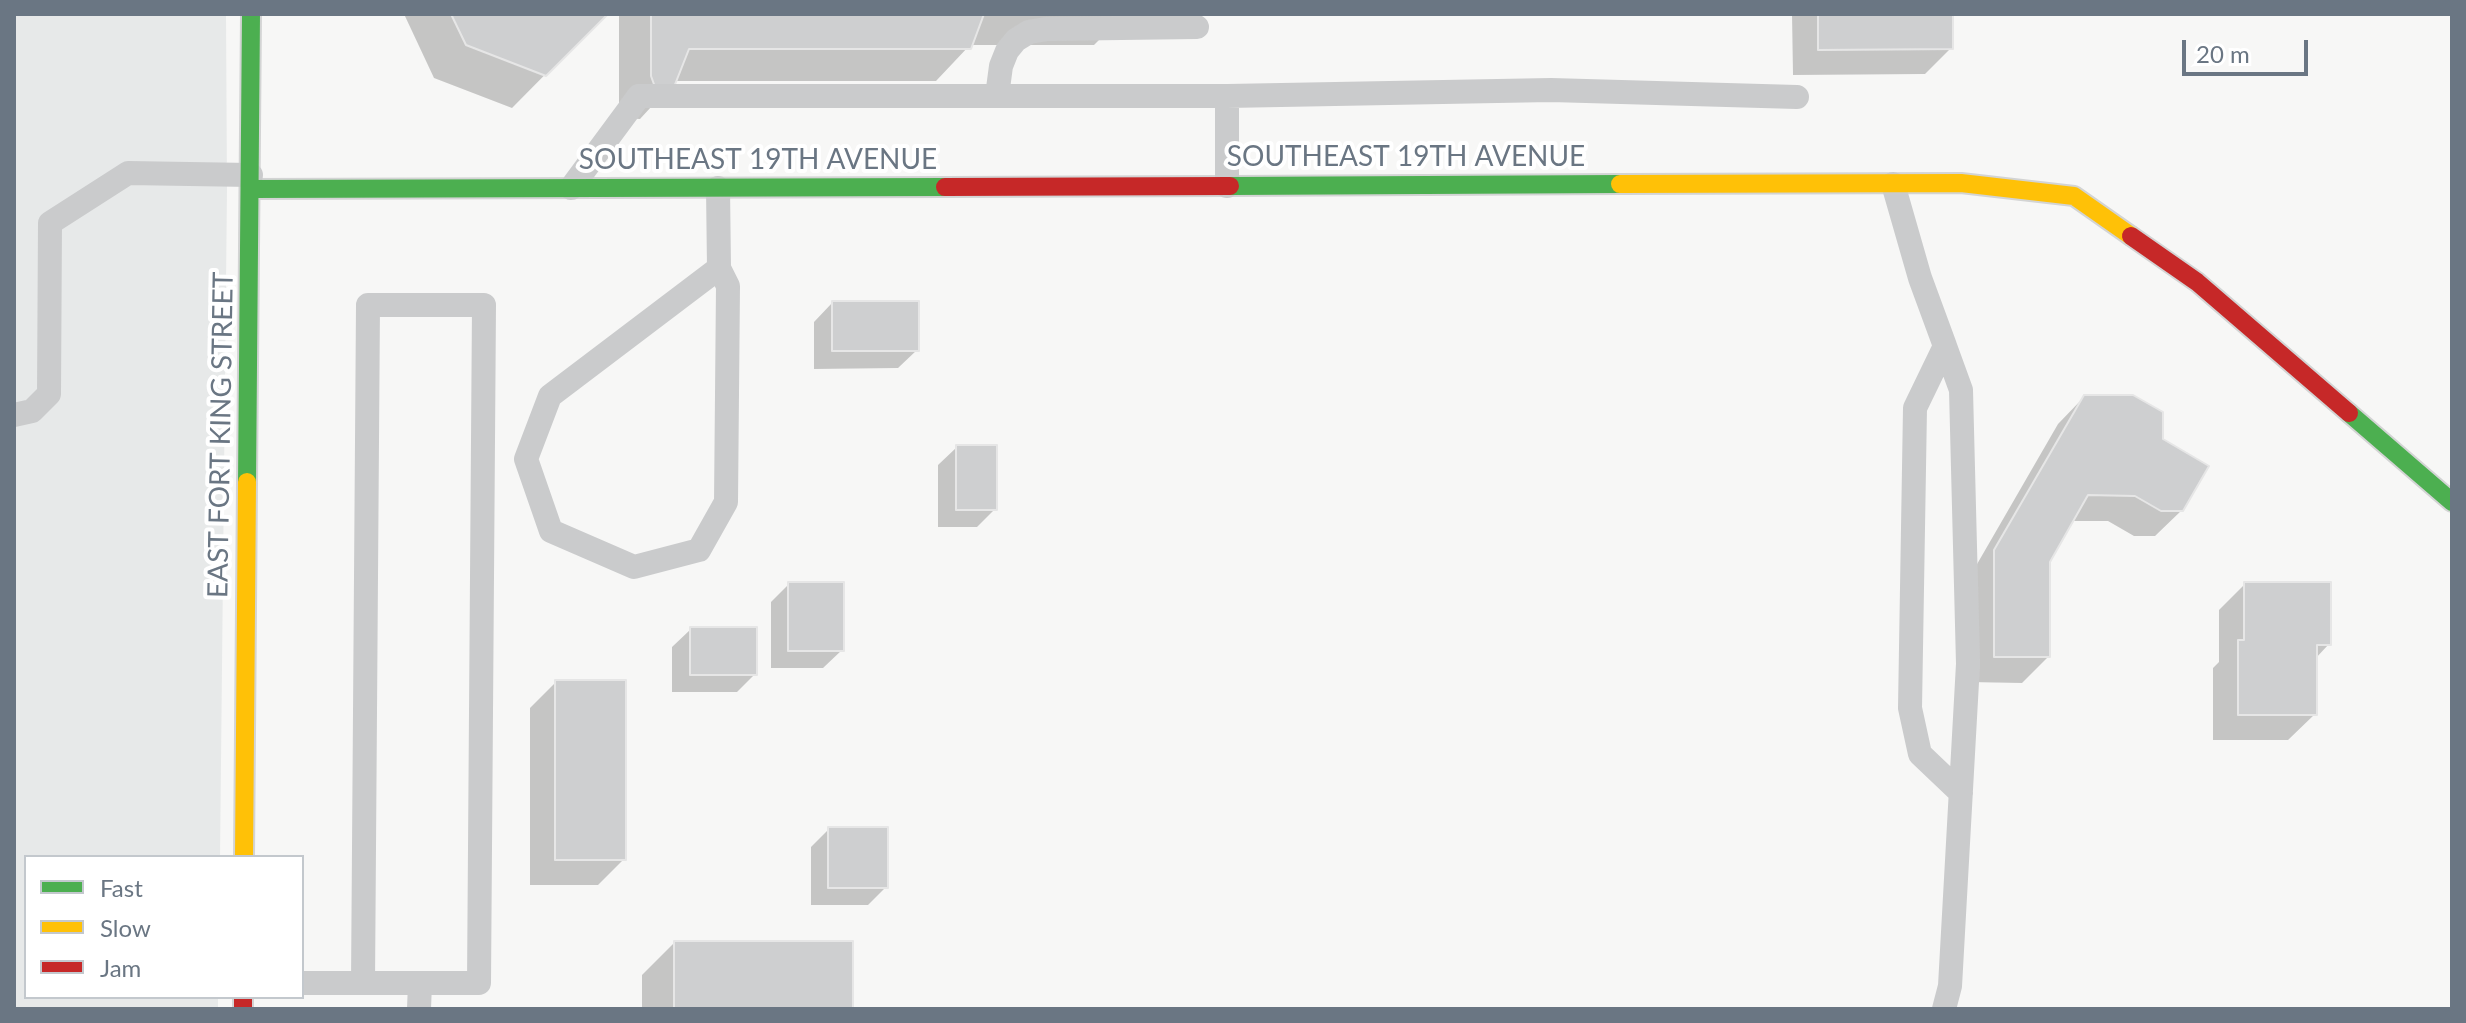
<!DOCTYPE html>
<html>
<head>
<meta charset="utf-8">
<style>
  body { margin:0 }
  #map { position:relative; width:2466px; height:1023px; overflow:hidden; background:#f7f7f6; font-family:Lato,sans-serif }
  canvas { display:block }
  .frame { position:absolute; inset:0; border:16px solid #6a7683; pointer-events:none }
  .legend { position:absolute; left:24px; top:855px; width:280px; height:144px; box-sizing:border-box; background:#fff; border:2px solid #c3c8cd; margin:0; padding:10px 14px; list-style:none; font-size:24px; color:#6a7683 }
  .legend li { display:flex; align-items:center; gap:16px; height:40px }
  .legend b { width:40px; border:2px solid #c3c8cd }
  .scale { position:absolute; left:2182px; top:40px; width:126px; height:36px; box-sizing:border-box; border:4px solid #6a7683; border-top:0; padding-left:10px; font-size:24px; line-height:28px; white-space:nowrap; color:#6a7683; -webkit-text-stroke:6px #fff; paint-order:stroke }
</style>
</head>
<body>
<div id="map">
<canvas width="2466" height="1023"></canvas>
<div class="frame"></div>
<ul class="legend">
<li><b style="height:10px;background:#4caf50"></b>Fast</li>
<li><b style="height:10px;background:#ffc107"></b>Slow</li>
<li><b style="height:10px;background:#c62828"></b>Jam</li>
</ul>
<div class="scale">20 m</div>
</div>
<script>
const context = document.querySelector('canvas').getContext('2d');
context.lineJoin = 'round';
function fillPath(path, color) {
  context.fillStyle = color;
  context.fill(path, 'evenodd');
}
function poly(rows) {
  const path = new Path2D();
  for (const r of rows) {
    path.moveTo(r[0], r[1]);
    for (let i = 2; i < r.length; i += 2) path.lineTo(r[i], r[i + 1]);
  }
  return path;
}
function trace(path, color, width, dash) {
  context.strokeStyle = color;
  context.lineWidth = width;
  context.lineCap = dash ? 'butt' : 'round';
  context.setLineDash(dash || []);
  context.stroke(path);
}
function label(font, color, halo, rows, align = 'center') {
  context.font = font + ' Lato,sans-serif';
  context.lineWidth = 8;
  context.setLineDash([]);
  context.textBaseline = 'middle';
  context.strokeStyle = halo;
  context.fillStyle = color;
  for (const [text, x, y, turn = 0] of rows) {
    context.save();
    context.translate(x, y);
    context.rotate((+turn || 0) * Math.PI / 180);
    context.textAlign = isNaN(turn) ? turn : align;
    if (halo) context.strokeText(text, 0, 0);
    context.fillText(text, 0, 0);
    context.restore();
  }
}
const built = poly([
  [14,14,226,14,227,189,220,857,26,857,26,997,218,997,218,1009,14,1009]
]);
const shadow = poly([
  [404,14,605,14,512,108,434,78],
  [619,14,1125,14,1094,45,970,45,936,81,675,81,640,119,623,118,619,110],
  [1792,14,1951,14,1951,48,1925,74,1793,75],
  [832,303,917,350,898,368,814,369,814,322],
  [2084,397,2161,441,2182,510,2155,536,2134,536,2108,521,2071,521,2048,561,2048,657,2022,683,1968,682,1969,578,2058,424],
  [957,447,995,509,977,527,938,527,938,465],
  [789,584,842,650,823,668,771,668,771,602],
  [2245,584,2329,644,2315,659,2315,714,2288,740,2213,740,2213,668,2219,662,2219,610],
  [691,629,755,674,737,692,672,692,672,647],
  [556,682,624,859,598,885,530,885,530,708],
  [829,829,886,887,868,905,811,905,811,847],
  [674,943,851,1009,642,1009,642,975]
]);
const building = poly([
  [451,14,608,14,546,76,466,45,451,14],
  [651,14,984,14,971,49,689,49,674,87,655,87,651,76,651,14],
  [1818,14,1953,14,1953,49,1818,50,1818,14],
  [832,301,919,301,919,351,832,351,832,301],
  [2084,395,2133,395,2163,412,2163,439,2209,466,2183,511,2161,511,2135,496,2088,495,2050,562,2050,657,1994,657,1994,550,2084,395],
  [956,445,997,445,997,510,956,510,956,445],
  [788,582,844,582,844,651,788,651,788,582],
  [2244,582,2331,582,2331,645,2317,645,2317,715,2238,715,2238,640,2244,640,2244,582],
  [690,627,757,627,757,675,690,675,690,627],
  [555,680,626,680,626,860,555,860,555,680],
  [828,827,888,827,888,888,828,888,828,827],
  [674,941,853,941,853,1009,674,1009,674,941]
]);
const lane = poly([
  [997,96,1001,66,1007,51,1016,40,1029,32,1046,29,1197,27],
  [1227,96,1227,186],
  [1893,184,1920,278,1945,346],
  [571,188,639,96,1227,96,1551,90,1797,97],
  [718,188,719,268,550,396,526,459,551,531,634,567,699,550,726,502,728,286,719,268],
  [14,415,32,411,49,394,50,223,128,173,251,175],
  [302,983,420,983,419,1009],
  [363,983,368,305,484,305,479,983,420,983],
  [1944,1009,1950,986,1968,664,1961,390,1945,346,1915,408,1910,708,1920,754,1961,793]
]);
const fast = poly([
  [1230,186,1620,184],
  [251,189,945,187],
  [2349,413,2452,502],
  [247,482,251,14]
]);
const slow = poly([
  [1620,184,1961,183,2074,196,2131,236],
  [244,857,247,482]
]);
const jam = poly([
  [945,187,1230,186],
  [2131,236,2197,282,2349,413],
  [243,997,243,1009]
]);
const streetNames = [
  ["SOUTHEAST 19TH AVENUE",1406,157],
  ["SOUTHEAST 19TH AVENUE",758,160],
  ["EAST FORT KING STREET",221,435,-89]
];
fillPath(built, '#e7e9e9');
fillPath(shadow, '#0003');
fillPath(building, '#cecfd0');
trace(building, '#e6e6e6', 2);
trace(fast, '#d3d4d4', 22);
trace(slow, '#d3d4d4', 22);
trace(jam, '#d3d4d4', 22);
trace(lane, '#cacbcc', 24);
trace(fast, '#4caf50', 18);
trace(slow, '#ffc107', 18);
trace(jam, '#c62828', 18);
label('28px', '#6a7683', '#fff', streetNames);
</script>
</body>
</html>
